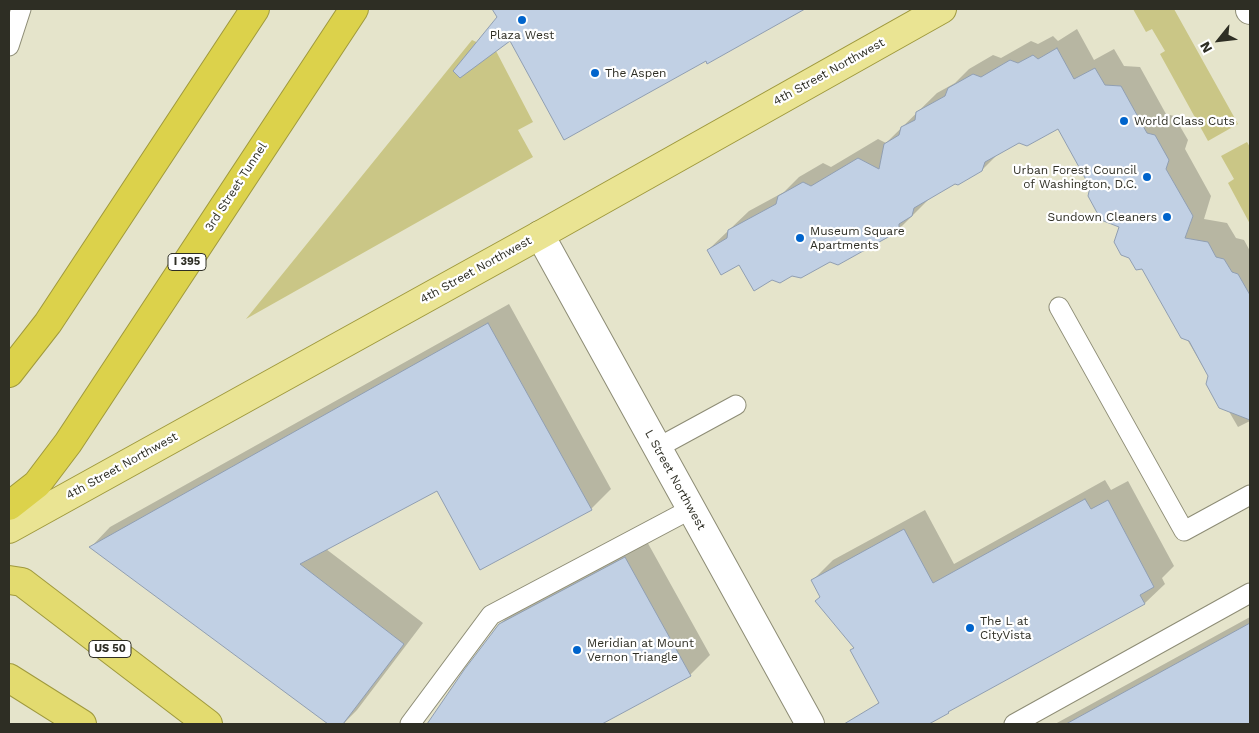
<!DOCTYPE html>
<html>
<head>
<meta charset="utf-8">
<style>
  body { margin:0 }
  #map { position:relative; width:1259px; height:733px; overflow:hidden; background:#e5e4cb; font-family:"Work Sans",sans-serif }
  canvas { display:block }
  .frame { position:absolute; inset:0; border:10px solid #2e2e24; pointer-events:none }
  .north { position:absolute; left:1194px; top:15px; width:50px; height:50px; -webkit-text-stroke:4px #fff; paint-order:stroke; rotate:241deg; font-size:14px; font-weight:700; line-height:20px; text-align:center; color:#2e2e24 }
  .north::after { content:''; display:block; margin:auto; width:18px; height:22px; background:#2e2e24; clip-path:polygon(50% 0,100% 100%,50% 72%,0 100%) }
</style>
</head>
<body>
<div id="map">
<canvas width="1259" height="733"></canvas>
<div class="frame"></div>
<div class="north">N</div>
</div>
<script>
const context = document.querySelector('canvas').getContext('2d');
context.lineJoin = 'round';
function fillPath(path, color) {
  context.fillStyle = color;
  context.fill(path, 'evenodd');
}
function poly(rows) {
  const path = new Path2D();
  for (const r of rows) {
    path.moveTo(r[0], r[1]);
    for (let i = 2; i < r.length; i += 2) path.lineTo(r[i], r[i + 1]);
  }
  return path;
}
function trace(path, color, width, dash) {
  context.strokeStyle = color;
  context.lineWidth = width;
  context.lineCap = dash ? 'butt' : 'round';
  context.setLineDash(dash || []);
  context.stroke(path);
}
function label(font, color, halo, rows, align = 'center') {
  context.font = font + ' "Work Sans",sans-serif';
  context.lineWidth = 4.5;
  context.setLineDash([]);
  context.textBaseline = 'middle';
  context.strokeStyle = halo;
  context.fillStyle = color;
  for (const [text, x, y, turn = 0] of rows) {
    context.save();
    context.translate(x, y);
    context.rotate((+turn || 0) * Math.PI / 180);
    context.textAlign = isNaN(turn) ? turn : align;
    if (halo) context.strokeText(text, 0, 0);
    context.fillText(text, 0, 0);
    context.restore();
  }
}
const green = poly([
  [1133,9,1174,9,1238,124,1208,141,1160,54,1165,51,1152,29,1146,32],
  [472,40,496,51,533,122,518,130,533,157,246,319],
  [1247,142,1250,147,1250,224,1228,183,1234,179,1221,156]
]);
const shadow = poly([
  [505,9,802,9,708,62,706,59,510,39,455,71],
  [1077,29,1094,60,1114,49,1124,66,1140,67,1166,114,1174,116,1188,140,1185,149,1211,196,1204,219,1227,223,1236,238,1244,240,1250,251,1250,421,1238,427,1121,226,1091,187,1058,127,1019,142,999,153,982,170,955,183,930,198,898,230,830,261,792,275,740,263,708,250,749,211,784,192,799,177,823,163,831,167,878,139,886,143,937,93,955,83,969,69,993,55,1001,58,1031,41,1038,44,1053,36,1058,41],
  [509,304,611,489,591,509,437,490,326,549,423,623,357,710,343,724,330,724,91,547,110,527],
  [1105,480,1111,490,1128,481,1174,566,1162,578,1165,584,1145,603,953,708,929,724,880,724,871,709,880,701,851,650,855,647,821,597,813,580,833,560,925,510,954,564],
  [645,538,710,655,690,675,599,724,429,724,465,671,499,625,520,604],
  [1250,617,1250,724,1055,724]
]);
const building = poly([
  [492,9,805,9,707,64,706,61,564,140,510,41,460,78,453,71,497,17,492,9],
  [1057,48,1074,79,1095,68,1105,85,1121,86,1147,133,1155,135,1169,160,1166,169,1193,216,1185,238,1208,242,1216,257,1224,259,1232,272,1238,274,1250,295,1250,420,1219,408,1206,384,1208,376,1189,341,1181,338,1142,269,1136,270,1129,258,1121,255,1114,242,1119,227,1101,220,1088,196,1090,187,1058,129,1027,146,1019,143,985,162,982,171,958,185,955,184,914,208,912,216,899,224,899,231,838,265,830,262,801,278,792,276,780,283,772,280,754,291,739,265,721,275,707,250,727,238,728,230,776,204,778,196,803,182,811,186,858,158,879,169,884,144,899,135,901,127,915,120,916,112,945,96,948,88,973,74,981,77,1010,60,1018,63,1033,55,1038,59,1057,48],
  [488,323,592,510,480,570,437,491,300,564,404,644,343,724,328,724,89,547,488,323],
  [1085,499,1091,509,1108,500,1154,587,1140,595,1145,604,948,712,949,713,929,724,844,724,879,703,850,650,854,648,815,601,820,597,811,580,904,529,933,583,1085,499],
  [625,557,691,676,602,724,427,724,464,670,499,624,625,557],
  [1250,623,1250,724,1066,724,1250,623]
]);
const service = poly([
  [9,46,21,9],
  [1059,307,1184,531,1250,495],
  [657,448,736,405],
  [410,724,491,615,691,509],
  [1014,724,1250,593]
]);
const minor = poly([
  [540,235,810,724]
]);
const secondary = poly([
  [1250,9,1250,10]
]);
const primary = poly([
  [9,529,540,235,942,9]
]);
const trunk = poly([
  [9,580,22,582,208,724],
  [9,678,82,724]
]);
const motorway = poly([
  [9,373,48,323,255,9],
  [9,506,37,484,68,443,354,9]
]);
const markers = [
  [522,20,5,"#0064cc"],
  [595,73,5,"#0064cc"],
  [1124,121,5,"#0064cc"],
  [1147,177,5,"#0064cc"],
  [1167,217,5,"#0064cc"],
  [800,238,5,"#0064cc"],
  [970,628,5,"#0064cc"],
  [577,650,5,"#0064cc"]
];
const shields = [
  [187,262,38],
  [110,649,42]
];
const shieldNames = [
  ["I 395",187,262],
  ["US 50",110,649]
];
const poiNames = [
  ["Plaza West",522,35,"center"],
  ["The Aspen",605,73],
  ["World Class Cuts",1134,121],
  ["Urban Forest Council",1137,170,"right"],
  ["of Washington, D.C.",1137,184,"right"],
  ["Sundown Cleaners",1157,217,"right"],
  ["Museum Square",810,231],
  ["Apartments",810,245],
  ["The L at",980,621],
  ["CityVista",980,635],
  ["Meridian at Mount",587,643],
  ["Vernon Triangle",587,657]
];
const streetNames = [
  ["4th Street Northwest",829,72,-29],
  ["3rd Street Tunnel",236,187,-57],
  ["4th Street Northwest",476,270,-29],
  ["4th Street Northwest",122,466,-29],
  ["L Street Northwest",675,480,61]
];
fillPath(green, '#cac686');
fillPath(shadow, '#0003');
fillPath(building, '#c1d0e4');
trace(building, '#909eb1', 1);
trace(service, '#8d8c75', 21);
trace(minor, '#8d8c75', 30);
trace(secondary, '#8d8c75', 30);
trace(primary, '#9f993d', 30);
trace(trunk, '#9f993d', 30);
trace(motorway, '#9f993d', 30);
trace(service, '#fff', 19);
trace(minor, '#fff', 28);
trace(secondary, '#fff', 28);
trace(primary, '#eae493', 28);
trace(trunk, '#e3db6f', 28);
trace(motorway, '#dcd24b', 28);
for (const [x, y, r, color] of markers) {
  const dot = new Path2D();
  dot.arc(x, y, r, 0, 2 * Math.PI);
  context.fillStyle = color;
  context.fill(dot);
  trace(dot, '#fff', 2);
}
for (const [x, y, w] of shields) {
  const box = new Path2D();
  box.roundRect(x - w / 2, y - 8.5, w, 17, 4);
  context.fillStyle = '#fff';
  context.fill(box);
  trace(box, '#2e2e24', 1);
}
label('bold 11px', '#2e2e24', null, shieldNames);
label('12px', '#2e2e24', '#fff', poiNames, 'left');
label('12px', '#2e2e24', '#fff', streetNames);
</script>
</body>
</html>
